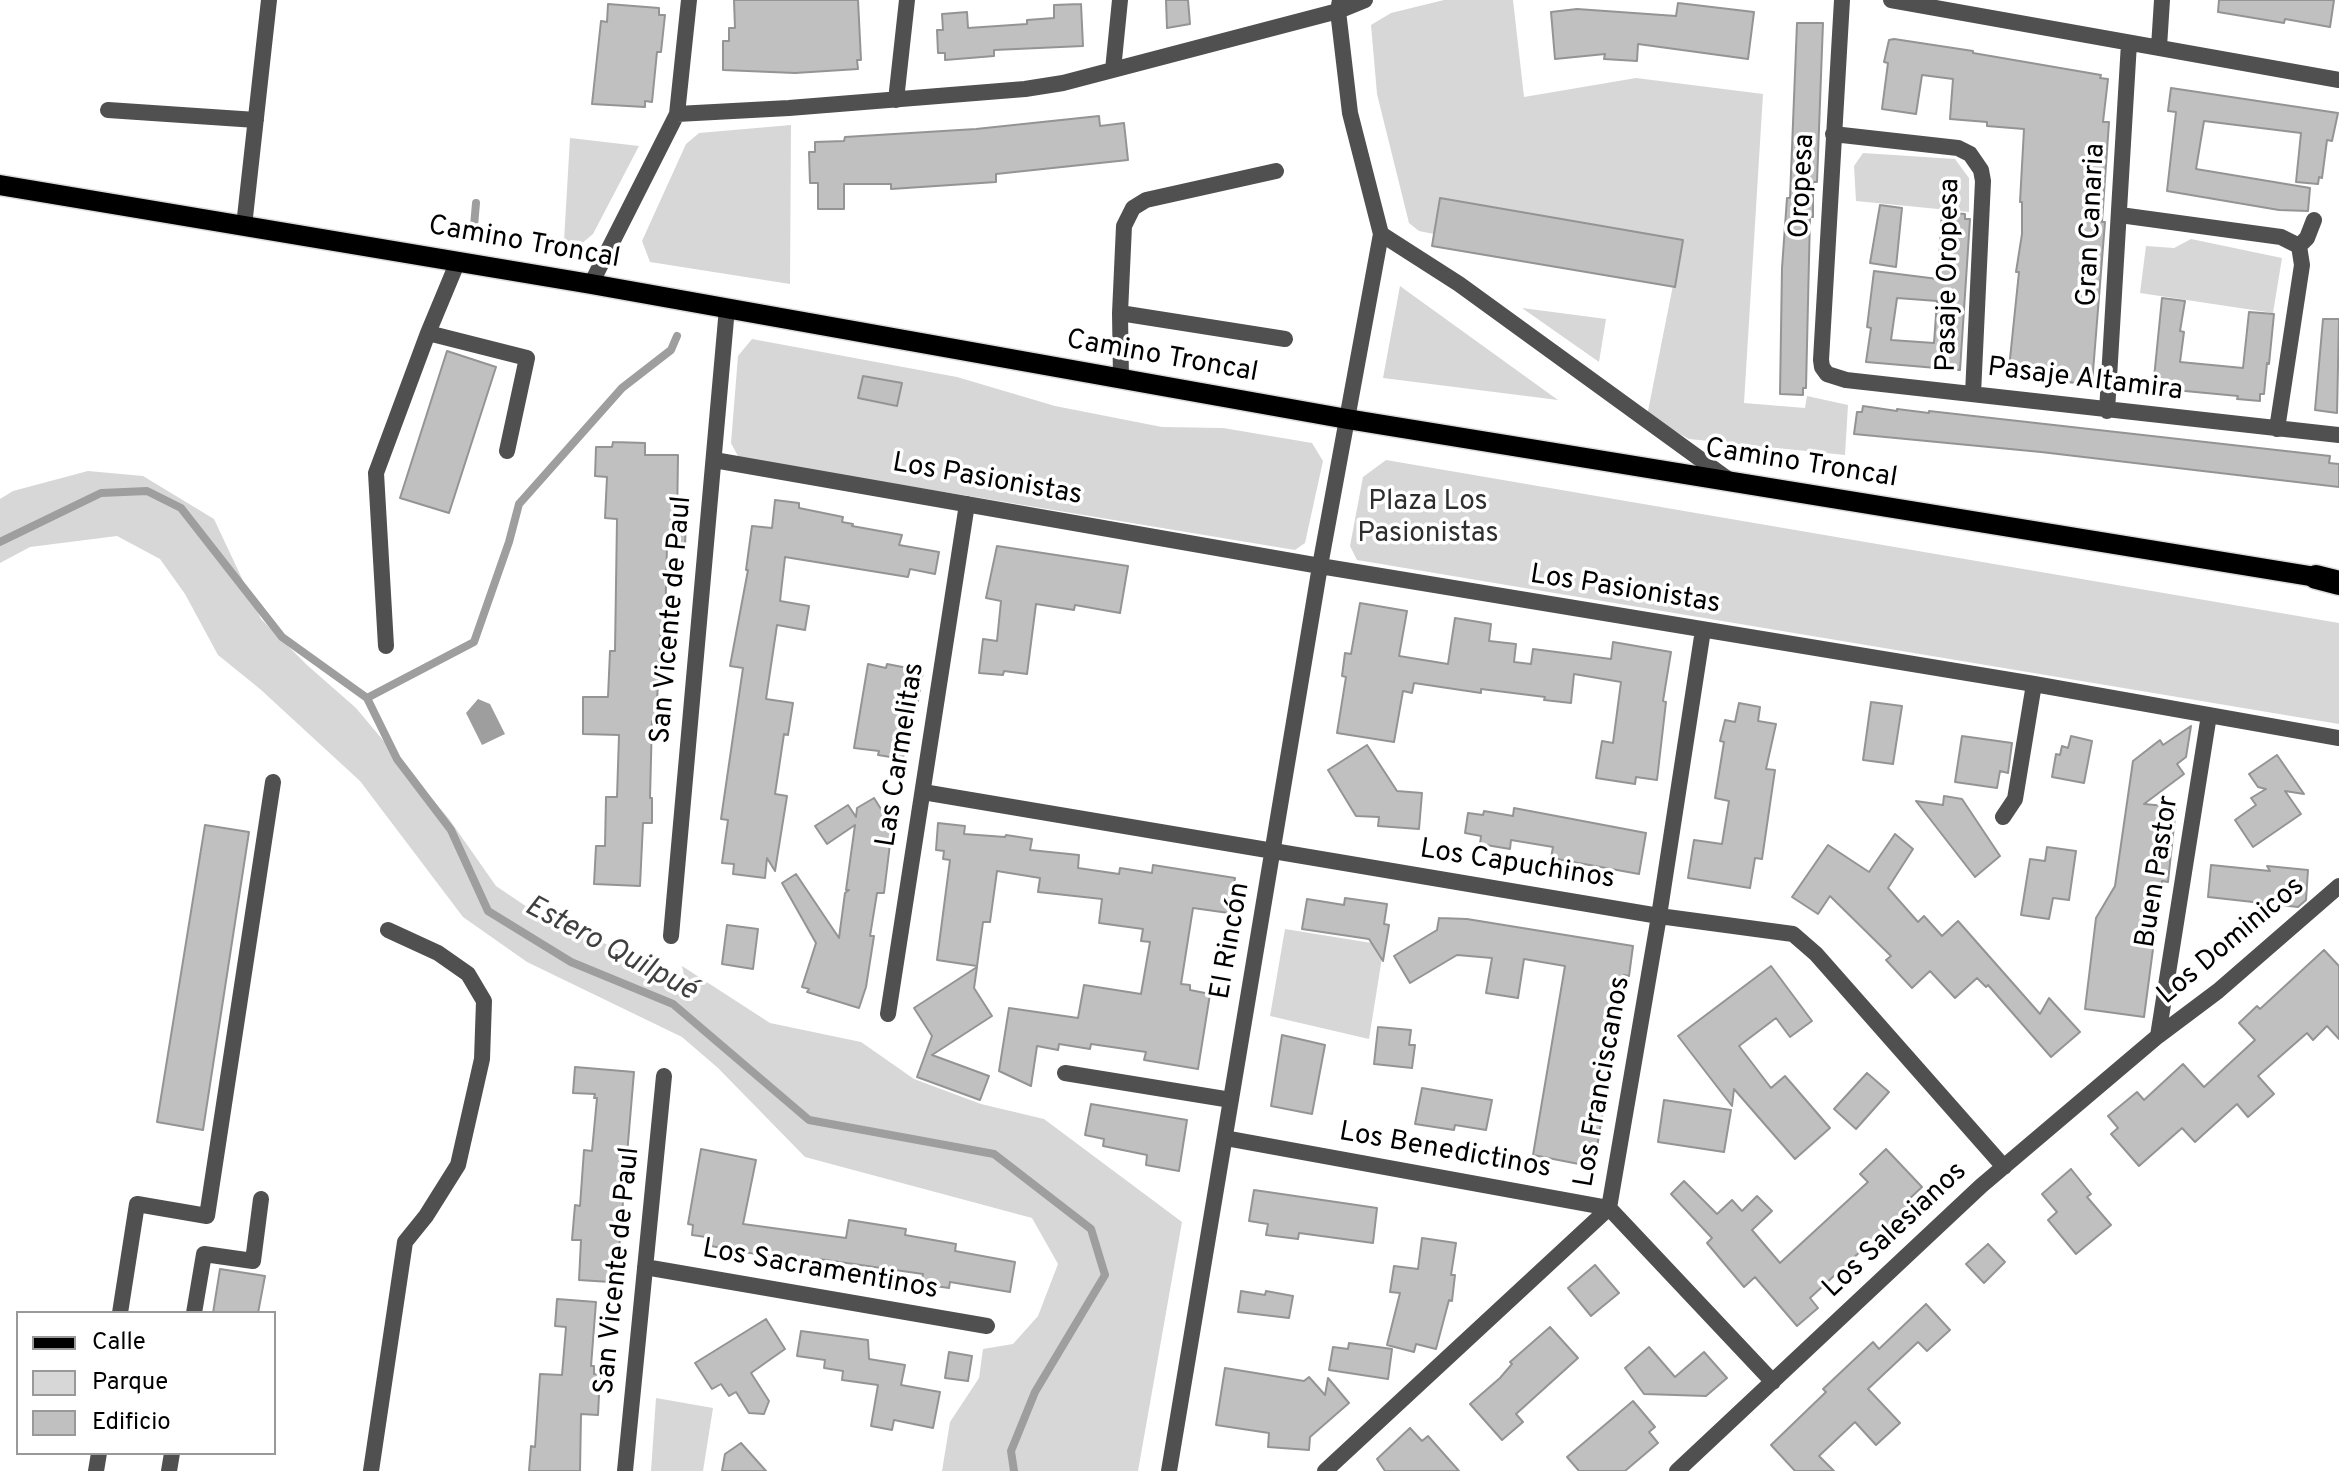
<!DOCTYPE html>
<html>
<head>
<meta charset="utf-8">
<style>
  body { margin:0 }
  #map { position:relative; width:2339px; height:1471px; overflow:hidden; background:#fff; font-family:Overpass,sans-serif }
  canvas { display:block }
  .legend { position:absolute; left:16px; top:1311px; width:260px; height:144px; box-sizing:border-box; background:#fff; border:2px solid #999; margin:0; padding:10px 14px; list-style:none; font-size:24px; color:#000 }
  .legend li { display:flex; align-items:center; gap:16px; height:40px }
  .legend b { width:40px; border:2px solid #999 }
</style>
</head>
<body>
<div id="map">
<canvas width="2339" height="1471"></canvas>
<ul class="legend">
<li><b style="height:10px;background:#000"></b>Calle</li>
<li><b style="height:22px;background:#d7d7d7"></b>Parque</li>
<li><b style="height:22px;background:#c0c0c0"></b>Edificio</li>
</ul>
</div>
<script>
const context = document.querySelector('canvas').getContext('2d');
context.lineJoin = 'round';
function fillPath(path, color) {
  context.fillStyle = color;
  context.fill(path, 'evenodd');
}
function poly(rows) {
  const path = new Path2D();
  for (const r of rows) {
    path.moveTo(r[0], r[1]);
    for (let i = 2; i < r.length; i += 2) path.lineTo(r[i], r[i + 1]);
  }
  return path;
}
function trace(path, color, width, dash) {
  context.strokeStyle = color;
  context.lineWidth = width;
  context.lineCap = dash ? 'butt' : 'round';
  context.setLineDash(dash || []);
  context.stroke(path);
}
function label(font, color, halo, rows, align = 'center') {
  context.font = font + ' Overpass,sans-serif';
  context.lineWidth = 7;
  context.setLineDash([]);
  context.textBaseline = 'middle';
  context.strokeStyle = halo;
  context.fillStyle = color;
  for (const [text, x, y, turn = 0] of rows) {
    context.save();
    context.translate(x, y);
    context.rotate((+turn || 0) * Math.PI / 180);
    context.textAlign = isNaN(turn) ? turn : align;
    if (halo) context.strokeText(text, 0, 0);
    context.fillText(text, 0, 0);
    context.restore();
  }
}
const green = poly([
  [1444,0,1513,0,1524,97,1636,78,1763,94,1744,403,1805,408,1807,396,1848,405,1845,455,1689,439,1647,416,1682,240,1440,198,1434,234,1419,231,1409,223,1377,94,1371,25,1391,13],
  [791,125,790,284,650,262,642,241,686,144,699,133],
  [570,138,639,146,593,234,581,244,564,241],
  [1863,153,1955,159,1969,178,1969,212,1856,201,1854,166],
  [2191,239,2282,258,2273,313,2140,293,2146,246,2174,248],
  [1400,286,1411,294,1558,400,1383,378],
  [1522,308,1606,319,1599,362],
  [752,339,957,377,1055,406,1162,427,1223,428,1312,443,1323,461,1305,543,1295,550,739,458,731,443,738,356],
  [1386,460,2339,623,2339,724,1357,560,1350,546,1363,477],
  [88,471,143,476,214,519,261,619,307,665,356,708,449,819,496,886,533,911,648,963,686,985,682,966,770,1023,861,1042,914,1079,981,1104,1044,1119,1182,1222,1138,1471,942,1471,950,1422,979,1378,983,1349,1013,1344,1038,1316,1058,1264,1032,1218,805,1157,718,1068,682,1037,527,962,463,917,360,781,260,689,218,655,185,594,160,559,117,536,30,547,0,563,0,499,13,491],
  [1285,929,1384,945,1369,1039,1270,1016],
  [656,1398,713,1408,703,1471,651,1471]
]);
const water = poly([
  [478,699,490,704,505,734,482,745,466,713]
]);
const stream = poly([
  [474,226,476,203],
  [0,542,101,493,147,491,181,508,282,637,367,698,397,759,451,830,488,911,571,962,673,1004,809,1120,994,1154,1091,1229,1105,1275,1035,1392,1011,1451,1014,1471],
  [367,698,474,642,509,542,519,504,622,388,671,350,677,336]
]);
const building = poly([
  [734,0,858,0,861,60,857,60,858,69,795,73,723,70,723,41,729,41,729,28,735,28,734,0],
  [1166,0,1188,0,1190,24,1167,28,1166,0],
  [2219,0,2334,0,2330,27,2285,19,2284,23,2218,12,2219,0],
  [1678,3,1754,12,1748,59,1638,44,1637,61,1604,59,1605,54,1555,59,1551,12,1577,9,1676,16,1678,3],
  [608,4,659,8,659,15,665,15,661,52,657,52,652,102,645,101,645,107,592,104,601,21,607,22,608,4],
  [1081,4,1083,46,994,50,994,56,945,60,945,53,938,53,937,30,943,30,942,14,967,12,968,28,1027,24,1027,20,1054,18,1054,5,1081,4],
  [1797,23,1823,23,1817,182,1813,182,1813,217,1810,217,1806,388,1803,388,1803,395,1780,394,1782,268,1787,198,1790,198,1797,23],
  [1894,39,1973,51,1973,53,2101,75,2100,78,2108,79,2103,122,2109,122,2102,222,2105,222,2092,384,2008,378,2019,272,2016,272,2022,234,2022,202,2020,202,2024,129,1987,126,1987,122,1950,119,1953,79,1922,75,1916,114,1882,109,1888,63,1884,62,1889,40,1894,39],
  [2171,88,2338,113,2332,141,2327,140,2322,178,2319,177,2318,184,2296,182,2301,133,2204,121,2196,169,2310,188,2308,211,2279,210,2167,191,2176,112,2168,111,2171,88],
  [1099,116,1100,126,1124,123,1128,160,996,174,996,182,891,189,891,184,844,184,844,209,818,209,818,183,810,183,809,152,815,152,815,142,844,141,845,137,976,129,1099,116],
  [1440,198,1683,240,1675,287,1432,246,1440,198],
  [1880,205,1902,208,1896,267,1870,263,1880,205],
  [1942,212,1965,214,1965,219,1970,219,1960,370,1866,362,1871,328,1867,327,1874,271,1938,279,1942,212],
  [1897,298,1937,301,1934,343,1891,340,1897,298],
  [2162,298,2185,301,2180,331,2184,332,2180,362,2243,368,2249,312,2274,314,2269,364,2267,363,2264,394,2260,394,2260,401,2237,399,2238,396,2153,388,2162,298],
  [2323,319,2339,319,2337,413,2315,410,2323,319],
  [447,351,496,367,449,513,400,498,447,351],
  [863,376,902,383,897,406,858,398,863,376],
  [1863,406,1897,411,1897,409,1929,413,1929,411,2330,456,2329,463,2339,464,2339,487,2041,452,1854,434,1857,412,1862,412,1863,406],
  [613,442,645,443,645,455,678,455,677,523,686,523,685,545,667,545,665,626,661,626,656,721,652,721,650,798,652,798,652,823,643,823,640,886,594,884,596,846,605,846,606,797,617,797,619,735,583,734,583,697,608,697,610,651,615,651,617,519,605,518,607,477,595,476,596,447,612,447,613,442],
  [775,500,799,503,799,508,843,517,842,522,853,524,852,526,902,535,899,545,939,552,935,574,910,569,908,577,785,557,780,601,809,606,805,630,777,625,766,699,793,703,788,735,784,734,775,794,787,796,775,871,767,858,765,878,733,874,734,864,722,863,728,820,721,819,743,668,730,666,748,570,746,570,752,526,772,528,775,500],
  [997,546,1128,566,1120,613,1075,605,1074,610,1036,604,1027,674,1004,671,1003,675,979,673,983,639,997,641,1001,601,986,598,997,546],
  [1360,603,1407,611,1399,656,1448,664,1455,618,1491,624,1489,641,1516,644,1514,662,1531,664,1533,649,1611,659,1613,642,1671,652,1663,701,1666,702,1657,780,1636,777,1635,784,1596,778,1602,741,1613,743,1621,682,1574,674,1571,703,1544,700,1545,697,1481,689,1481,693,1414,683,1412,693,1403,691,1394,742,1337,733,1346,677,1342,676,1345,653,1351,654,1360,603],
  [868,664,886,668,887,664,923,671,916,713,910,712,903,759,878,755,879,751,854,748,868,664],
  [1871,702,1902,706,1893,764,1863,760,1871,702],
  [1739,703,1760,707,1758,721,1776,724,1766,769,1775,770,1762,859,1755,858,1750,888,1688,878,1694,840,1722,844,1729,801,1715,798,1724,742,1720,741,1725,720,1735,722,1739,703],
  [2191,726,2186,757,2177,764,2184,774,2144,804,2176,807,2168,882,2162,881,2144,1017,2085,1009,2096,918,2115,886,2133,761,2160,740,2163,745,2191,726],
  [1962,736,2012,743,2008,773,2000,771,1997,788,1955,782,1962,736],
  [2071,736,2092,741,2084,783,2052,777,2056,754,2060,755,2062,746,2068,748,2071,736],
  [1367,745,1397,791,1422,793,1419,829,1378,826,1379,817,1356,816,1328,770,1367,745],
  [2277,755,2304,794,2285,791,2301,814,2253,847,2235,820,2256,805,2251,798,2266,789,2258,787,2249,774,2277,755],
  [1944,796,1962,799,2000,856,1975,877,1916,801,1943,805,1944,796],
  [874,798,891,825,887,828,895,841,890,844,884,893,877,893,870,936,874,936,866,987,859,1008,807,992,809,989,802,987,816,943,782,883,796,874,839,938,845,893,849,890,846,890,855,825,827,844,815,826,848,805,856,817,857,808,874,798],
  [1514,808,1646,833,1639,874,1551,858,1553,847,1511,840,1510,849,1480,844,1481,836,1465,833,1468,813,1483,815,1484,811,1513,816,1514,808],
  [938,823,965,826,964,834,1005,837,1006,835,1032,839,1030,850,1079,855,1078,868,1119,874,1120,868,1152,873,1153,865,1235,878,1229,913,1193,908,1181,984,1190,985,1190,990,1210,994,1198,1069,1144,1060,1146,1052,1091,1044,1090,1049,1059,1044,1058,1050,1037,1046,1031,1086,999,1071,1009,1008,1078,1018,1084,985,1141,994,1150,942,1141,941,1143,929,1099,923,1102,899,1038,892,1040,878,997,871,990,922,983,922,977,966,937,960,950,860,943,859,944,851,936,850,938,823],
  [205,825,249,832,203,1130,157,1122,205,825],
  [1895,834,1913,849,1888,888,1918,922,1924,916,1942,936,1958,921,2040,1014,2049,998,2080,1032,2051,1057,1988,985,1986,987,1977,978,1955,998,1930,971,1912,988,1886,960,1891,956,1830,896,1818,914,1792,897,1828,845,1869,872,1895,834],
  [2047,847,2076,851,2069,900,2053,898,2049,919,2021,915,2030,859,2045,861,2047,847],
  [2211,865,2270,871,2267,866,2308,870,2306,900,2298,907,2208,897,2211,865],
  [1345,898,1387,904,1384,924,1389,925,1383,961,1369,939,1302,929,1307,899,1344,905,1345,898],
  [1439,918,1467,919,1633,946,1629,976,1624,975,1594,1167,1533,1155,1565,966,1524,959,1518,998,1486,993,1492,958,1457,955,1410,983,1394,956,1437,930,1439,918],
  [727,925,758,929,753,969,722,964,727,925],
  [2324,950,2339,966,2339,1039,2327,1026,2313,1040,2307,1033,2258,1076,2274,1094,2248,1117,2237,1104,2195,1142,2182,1128,2139,1166,2111,1134,2118,1128,2108,1116,2137,1092,2144,1100,2183,1064,2204,1087,2255,1040,2239,1023,2257,1006,2260,1009,2324,950],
  [1771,966,1812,1021,1790,1037,1776,1018,1739,1046,1771,1088,1785,1076,1830,1128,1795,1159,1734,1089,1732,1106,1678,1036,1771,966],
  [977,967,974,988,992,1016,932,1055,989,1076,980,1100,917,1077,932,1036,914,1008,977,967],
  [1378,1027,1411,1030,1409,1045,1415,1045,1412,1068,1374,1064,1378,1027],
  [1282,1035,1325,1045,1312,1114,1271,1106,1282,1035],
  [575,1067,634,1072,617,1273,611,1273,610,1282,579,1280,581,1240,572,1240,575,1205,580,1206,584,1150,592,1151,597,1098,594,1098,595,1094,573,1093,575,1067],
  [1867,1073,1889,1092,1856,1129,1834,1109,1867,1073],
  [1422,1088,1492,1100,1486,1130,1455,1125,1454,1130,1415,1124,1422,1088],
  [1664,1100,1731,1110,1724,1152,1658,1142,1664,1100],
  [1091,1104,1187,1120,1179,1171,1146,1165,1147,1155,1103,1146,1104,1139,1085,1135,1091,1104],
  [701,1149,756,1160,743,1224,846,1238,849,1220,906,1229,905,1235,956,1244,955,1251,1015,1262,1010,1292,950,1282,949,1288,921,1284,923,1274,812,1258,811,1264,711,1246,713,1238,692,1235,693,1225,688,1224,701,1149],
  [1886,1149,1922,1187,1906,1202,1913,1210,1893,1229,1889,1225,1810,1298,1818,1308,1797,1326,1755,1277,1744,1287,1707,1243,1712,1238,1671,1194,1684,1181,1717,1214,1732,1200,1742,1211,1757,1196,1772,1211,1752,1230,1780,1263,1868,1182,1860,1174,1886,1149],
  [2071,1169,2091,1194,2087,1197,2111,1225,2076,1254,2048,1220,2057,1212,2042,1194,2071,1169],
  [1254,1190,1377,1208,1373,1243,1299,1233,1298,1239,1266,1235,1268,1224,1249,1221,1254,1190],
  [1422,1238,1456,1243,1451,1275,1455,1275,1452,1301,1449,1300,1436,1349,1416,1344,1414,1352,1387,1345,1400,1293,1390,1292,1394,1266,1418,1269,1422,1238],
  [1988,1244,2005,1262,1984,1283,1966,1264,1988,1244],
  [1595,1265,1619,1293,1591,1316,1568,1288,1595,1265],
  [220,1269,265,1276,258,1313,213,1313,220,1269],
  [1241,1291,1265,1295,1266,1291,1293,1296,1289,1318,1238,1312,1241,1291],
  [557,1299,596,1302,591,1366,594,1366,594,1374,600,1375,598,1415,581,1414,580,1471,529,1471,531,1446,535,1447,540,1374,562,1375,566,1327,555,1326,557,1299],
  [1926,1304,1950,1330,1927,1351,1918,1342,1868,1389,1900,1423,1876,1445,1855,1422,1819,1456,1834,1471,1795,1471,1771,1445,1826,1392,1823,1389,1873,1342,1879,1349,1926,1304],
  [766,1319,785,1349,751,1373,769,1401,764,1414,749,1413,736,1392,729,1396,721,1384,712,1389,695,1363,766,1319],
  [1550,1327,1578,1358,1516,1414,1523,1422,1502,1440,1470,1404,1500,1378,1512,1364,1510,1362,1550,1327],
  [801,1331,868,1340,869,1359,905,1365,901,1385,940,1392,933,1428,894,1420,892,1430,871,1426,878,1385,842,1380,843,1371,824,1368,825,1360,797,1356,801,1331],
  [1349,1343,1392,1349,1388,1379,1329,1370,1333,1347,1348,1349,1349,1343],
  [1649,1347,1675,1377,1704,1352,1727,1378,1706,1396,1644,1394,1625,1368,1649,1347],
  [949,1352,972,1356,968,1381,945,1378,949,1352],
  [1225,1368,1304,1381,1309,1377,1325,1395,1328,1378,1349,1403,1310,1437,1309,1450,1268,1447,1269,1433,1216,1425,1225,1368],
  [1633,1401,1655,1427,1649,1432,1658,1443,1625,1471,1579,1471,1567,1457,1633,1401],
  [1410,1428,1422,1441,1428,1436,1459,1471,1385,1471,1377,1459,1410,1428],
  [741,1443,766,1471,722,1471,725,1454,741,1443]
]);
const service = poly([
  [108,110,256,120],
  [244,226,269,0],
  [1381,234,1459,284,1729,480],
  [1120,313,1285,339],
  [428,333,527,358,507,451],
  [1121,379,1120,313,1124,226,1133,208,1146,200,1276,171],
  [386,646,376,473,428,333,458,261],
  [120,1313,137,1204,207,1216,273,782],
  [194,1313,204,1254,253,1261,261,1199],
  [96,1471,99,1453],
  [169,1471,172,1453],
  [371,1471,405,1242,426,1216,458,1165,482,1059,484,1001,468,974,438,953,388,930]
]);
const minor = poly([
  [1842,0,1821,360,1822,367,1827,374,1846,380,2339,435],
  [1891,0,2339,80],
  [2159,47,2162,0],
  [1113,70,1120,0],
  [896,100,907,0],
  [677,114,789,108,1025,89,1063,83,1338,11,1365,0],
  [1833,134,1958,148,1970,154,1981,170,1983,181,1973,394],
  [2120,215,2281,237,2299,246,2302,265,2277,429],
  [2299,246,2307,238,2314,220],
  [591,284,677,114,689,0],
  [2107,411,2129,43],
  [714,460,1320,566,2034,684,2339,738],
  [923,792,1659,916,1793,934,1816,954,2004,1167],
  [2003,817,2015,799,2034,684],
  [671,936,727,308],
  [888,1014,967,504],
  [2158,1036,2209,715],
  [1065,1073,1231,1100],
  [1225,1138,1609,1208,1773,1382],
  [645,1267,987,1326],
  [625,1471,664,1076],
  [1169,1471,1320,566,1381,234,1350,113,1338,11,1340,0],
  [1325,1471,1609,1208,1659,916,1703,630],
  [1677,1471,1981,1186,2158,1036,2218,991,2339,886]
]);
const primary = poly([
  [0,185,591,284,1347,419,2316,577]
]);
const motorway = poly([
  [2316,577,2339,583]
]);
const streetNames = [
  ["Oropesa",1804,186,-87],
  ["Gran Canaria",2093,225,-87],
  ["Camino Troncal",524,244,10],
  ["Pasaje Oropesa",1950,275,-89],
  ["Camino Troncal",1162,358,10],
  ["Pasaje Altamira",2085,381,7],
  ["Camino Troncal",1801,465,9],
  ["Los Pasionistas",987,481,10],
  ["Los Pasionistas",1625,591,9],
  ["San Vicente de Paul",673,620,-85],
  ["Las Carmelitas",902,755,-81],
  ["Los Capuchinos",1517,866,9],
  ["Buen Pastor",2159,872,-81],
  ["El Rincón",1232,941,-80],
  ["Los Dominicos",2232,942,-40],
  ["Los Franciscanos",1604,1082,-80],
  ["Los Benedictinos",1445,1152,10],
  ["Los Salesianos",1896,1231,-43],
  ["San Vicente de Paul",619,1271,-84],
  ["Los Sacramentinos",820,1271,10]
];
const parkNames = [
  ["Plaza Los",1428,503],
  ["Pasionistas",1428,535]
];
const waterNames = [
  ["Estero Quilpué",610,950,28]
];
fillPath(green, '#d7d7d7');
fillPath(water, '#9e9e9e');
trace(stream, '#9e9e9e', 8);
fillPath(building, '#c0c0c0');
trace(building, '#949494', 2);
trace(primary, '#dbdbdb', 23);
trace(motorway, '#dbdbdb', 27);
trace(service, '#505050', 16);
trace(minor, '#505050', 16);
trace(primary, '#000', 20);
trace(motorway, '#000', 24);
label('28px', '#000', '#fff', streetNames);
label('28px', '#2e2e2e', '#fff', parkNames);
label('italic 30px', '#3f3f3f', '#fff', waterNames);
</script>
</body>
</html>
